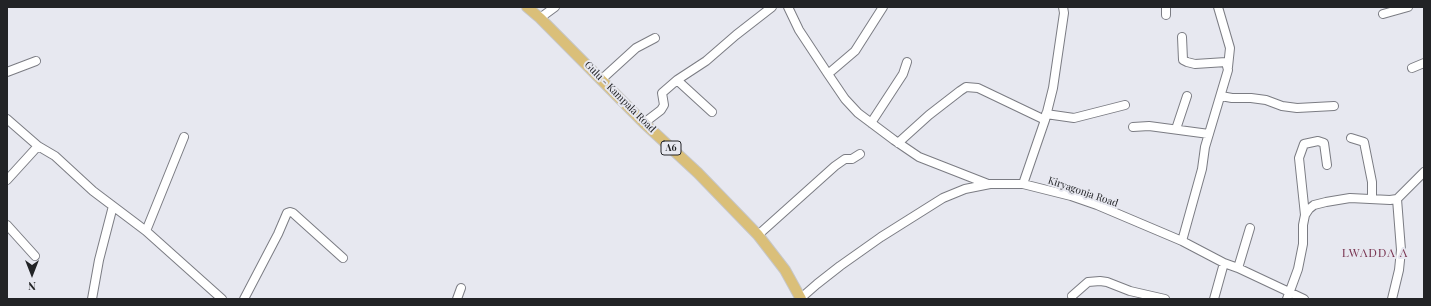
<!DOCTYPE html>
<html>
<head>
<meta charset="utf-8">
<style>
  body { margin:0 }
  #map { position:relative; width:1431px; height:306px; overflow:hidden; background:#e7e8f0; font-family:"Playfair Display",serif }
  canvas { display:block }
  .frame { position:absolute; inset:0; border:8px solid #222326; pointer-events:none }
  .north { position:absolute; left:12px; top:254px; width:40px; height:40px; -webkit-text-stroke:3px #e7e8f0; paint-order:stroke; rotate:180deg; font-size:11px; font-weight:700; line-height:16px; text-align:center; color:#222326 }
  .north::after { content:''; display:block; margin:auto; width:14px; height:18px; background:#222326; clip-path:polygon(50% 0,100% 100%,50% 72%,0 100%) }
</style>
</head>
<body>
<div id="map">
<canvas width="1431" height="306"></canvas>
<div class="frame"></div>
<div class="north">N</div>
</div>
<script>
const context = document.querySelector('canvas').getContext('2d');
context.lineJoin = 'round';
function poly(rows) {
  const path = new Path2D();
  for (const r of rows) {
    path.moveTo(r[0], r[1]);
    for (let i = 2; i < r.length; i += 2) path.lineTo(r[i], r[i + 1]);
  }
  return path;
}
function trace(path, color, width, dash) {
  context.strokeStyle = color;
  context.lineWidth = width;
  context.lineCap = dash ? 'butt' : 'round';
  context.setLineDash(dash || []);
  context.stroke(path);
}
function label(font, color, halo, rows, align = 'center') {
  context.font = font + ' "Playfair Display",serif';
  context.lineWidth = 4;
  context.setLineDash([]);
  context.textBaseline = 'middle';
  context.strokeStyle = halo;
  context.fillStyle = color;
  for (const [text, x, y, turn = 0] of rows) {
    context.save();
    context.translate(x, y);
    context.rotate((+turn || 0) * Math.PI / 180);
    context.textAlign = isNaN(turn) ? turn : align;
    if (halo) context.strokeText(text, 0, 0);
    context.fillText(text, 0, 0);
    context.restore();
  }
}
const minor = poly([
  [788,7,799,30,828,74,845,99,858,113,894,140,919,157,988,184],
  [1218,7,1230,48,1228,67],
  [1383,14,1408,7],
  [1166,15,1166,7],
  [540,18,555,7],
  [1182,37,1183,60,1187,62,1195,64,1226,62,1228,70,1205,147,1202,169,1182,241],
  [1412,68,1424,63],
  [7,72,36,61],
  [828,74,855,51,883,7],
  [602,79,636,48,655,38],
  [677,80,712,112],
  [1221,96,1232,98,1251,98,1266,100,1282,106,1297,108,1334,106],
  [1046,114,1074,118,1125,105],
  [7,119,38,146,55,156,93,191,146,231,222,299],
  [644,123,661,110,664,105,662,93,677,80,706,61,736,35,772,7],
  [871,123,903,74,907,62],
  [1133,127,1149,126,1209,134],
  [1176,129,1187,96],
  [1351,138,1364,142,1372,182,1372,199],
  [898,143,929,115,960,91,966,87,978,88,1045,120],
  [7,180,38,146],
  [1023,184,1045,120,1053,88,1064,13,1063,7],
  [1305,215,1299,158,1304,144,1318,141,1324,143,1327,165],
  [7,225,35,256],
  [146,231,184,137],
  [758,235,835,166,845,159,852,159,860,154],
  [1238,268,1250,228],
  [1072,296,1088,282,1100,281,1107,282,1130,291,1165,299],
  [801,298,817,284,840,266,881,237,943,198,965,189,990,184,1023,184,1071,196,1097,205,1182,241,1224,263,1238,268,1304,299],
  [92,299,99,260,113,206],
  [244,299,278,234,287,213,290,212,293,213,343,258],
  [457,299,461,288],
  [1214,299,1224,263],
  [1287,299,1298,269,1303,244,1303,225,1305,215,1309,209,1314,205,1326,202,1350,198,1390,200,1397,199,1424,172],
  [1392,299,1399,270,1401,250,1397,199]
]);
const major = poly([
  [527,7,540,18,644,123,698,173,758,235,785,270,801,299]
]);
const shields = [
  [671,148,20]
];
const shieldNames = [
  ["A6",671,148]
];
const streetNames = [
  ["Gulu - Kampala Road",620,97,45],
  ["Kiryagonja Road",1083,192,19]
];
const quarterNames = [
  ["LWADDA A",1375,253]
];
trace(minor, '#7b7c83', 10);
trace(major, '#c6c6c7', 12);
trace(minor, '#fff', 8);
trace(major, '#dabf79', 10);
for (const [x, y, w] of shields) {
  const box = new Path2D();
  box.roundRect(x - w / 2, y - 7, w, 14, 3);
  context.fillStyle = '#e7e8f0';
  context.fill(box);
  trace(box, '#222326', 1);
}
label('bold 9px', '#222326', null, shieldNames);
label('10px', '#222326', '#e7e8f0', streetNames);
context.letterSpacing = '1px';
label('12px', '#793551', '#e7e8f0', quarterNames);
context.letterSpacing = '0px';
</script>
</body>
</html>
